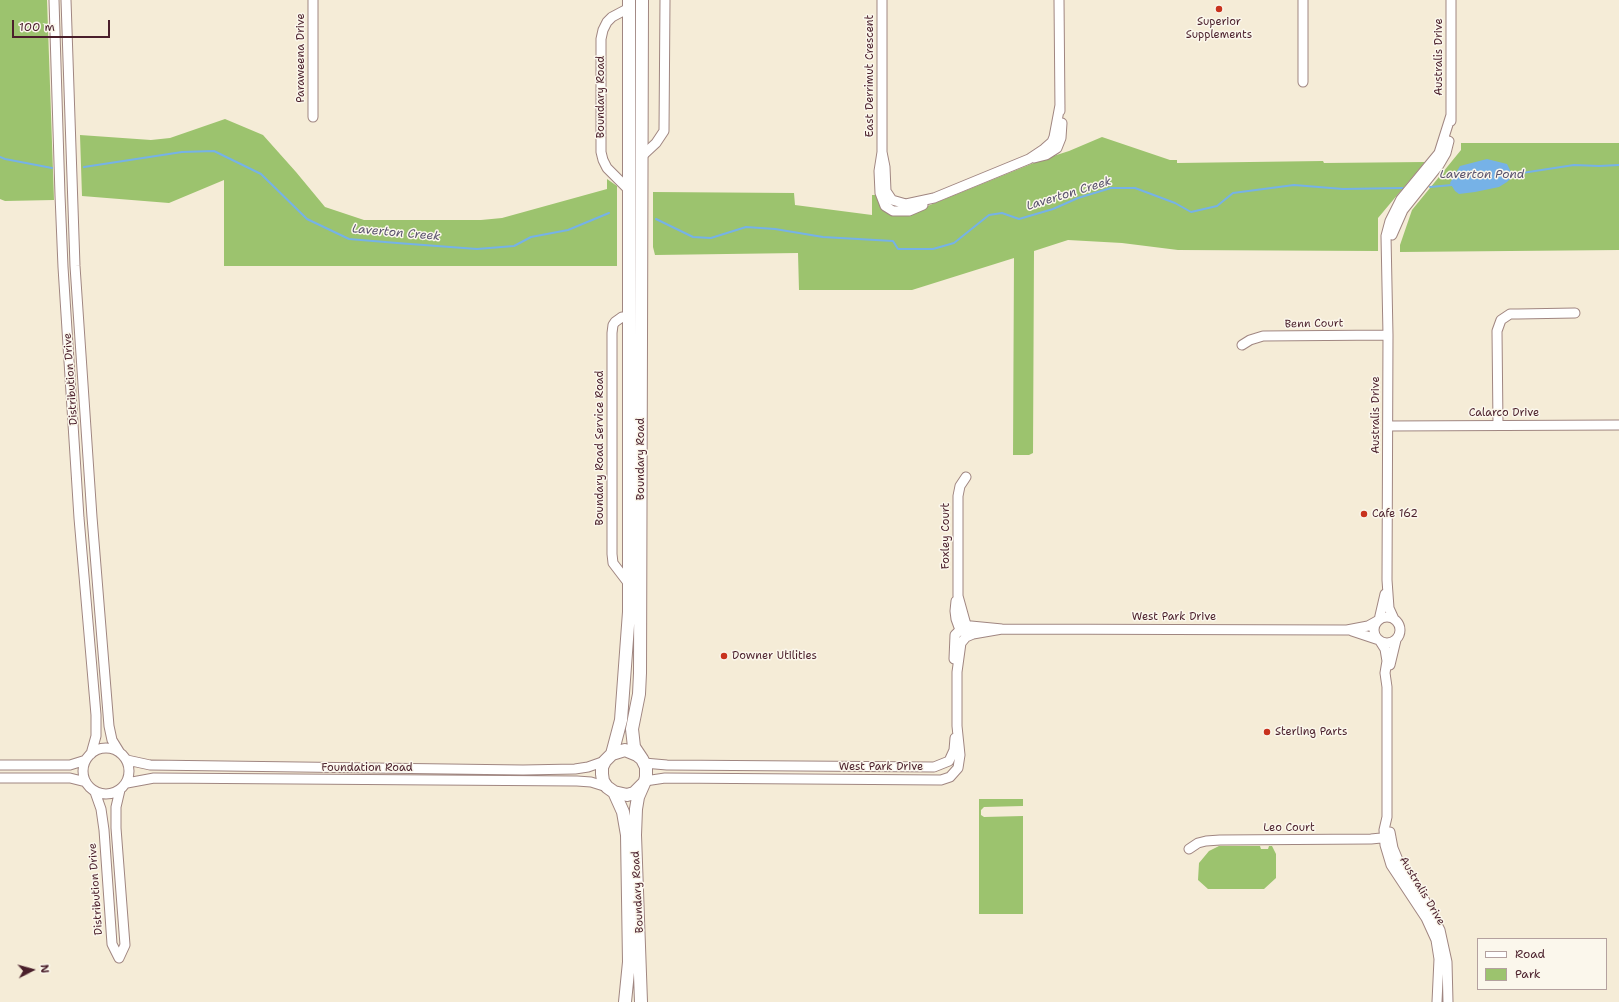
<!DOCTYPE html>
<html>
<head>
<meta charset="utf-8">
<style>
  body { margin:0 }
  #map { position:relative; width:1619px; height:1002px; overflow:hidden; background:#f5ecd7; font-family:"Shantell Sans",sans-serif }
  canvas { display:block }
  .legend { position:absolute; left:1477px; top:938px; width:130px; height:52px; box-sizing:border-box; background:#fbf7ec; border:1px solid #b4a19f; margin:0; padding:5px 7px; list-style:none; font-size:12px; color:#4a1f2b }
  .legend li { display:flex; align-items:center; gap:8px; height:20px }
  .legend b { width:20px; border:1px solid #b4a19f }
  .north { position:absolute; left:12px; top:950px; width:40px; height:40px; -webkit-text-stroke:3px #fbf7ec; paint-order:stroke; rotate:84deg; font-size:11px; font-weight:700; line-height:16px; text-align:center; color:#4a1f2b }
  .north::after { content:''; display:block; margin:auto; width:14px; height:18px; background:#4a1f2b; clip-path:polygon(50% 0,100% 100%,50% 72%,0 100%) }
  .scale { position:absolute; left:12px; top:20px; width:98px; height:18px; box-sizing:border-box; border:2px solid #4a1f2b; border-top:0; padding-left:5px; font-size:12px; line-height:14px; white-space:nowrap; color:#4a1f2b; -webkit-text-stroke:3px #fbf7ec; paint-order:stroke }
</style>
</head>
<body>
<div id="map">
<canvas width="1619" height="1002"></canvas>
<ul class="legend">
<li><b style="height:5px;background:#fff"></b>Road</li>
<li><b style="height:11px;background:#9cc36e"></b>Park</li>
</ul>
<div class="north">N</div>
<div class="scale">100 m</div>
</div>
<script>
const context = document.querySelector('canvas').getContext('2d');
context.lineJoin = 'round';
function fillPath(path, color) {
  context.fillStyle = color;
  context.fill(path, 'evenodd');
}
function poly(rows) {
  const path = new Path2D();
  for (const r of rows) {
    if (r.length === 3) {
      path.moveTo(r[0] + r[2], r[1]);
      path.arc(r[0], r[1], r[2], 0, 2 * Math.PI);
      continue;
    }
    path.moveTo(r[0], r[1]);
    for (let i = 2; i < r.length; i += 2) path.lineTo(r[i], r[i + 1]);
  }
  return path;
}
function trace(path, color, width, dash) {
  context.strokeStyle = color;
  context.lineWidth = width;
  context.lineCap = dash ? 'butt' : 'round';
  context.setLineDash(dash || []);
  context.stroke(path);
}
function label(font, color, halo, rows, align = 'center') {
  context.font = font + ' "Shantell Sans",sans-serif';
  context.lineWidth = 3;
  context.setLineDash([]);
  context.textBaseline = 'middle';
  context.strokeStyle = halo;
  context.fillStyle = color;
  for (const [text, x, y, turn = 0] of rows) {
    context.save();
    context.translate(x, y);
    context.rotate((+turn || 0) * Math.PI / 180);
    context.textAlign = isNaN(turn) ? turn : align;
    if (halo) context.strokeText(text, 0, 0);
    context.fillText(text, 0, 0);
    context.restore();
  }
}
const green = poly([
  [0,0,47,0,54,200,5,201,0,199],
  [225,119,263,135,296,172,325,207,364,220,481,220,502,218,607,189,607,179,617,186,617,266,224,266,224,180,169,203,82,196,80,135,151,140,170,138],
  [1102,137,1170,160,1177,160,1177,163,1323,161,1324,163,1425,162,1378,218,1378,251,1178,250,1122,243,1068,240,1034,251,1033,453,1029,455,1013,455,1014,258,912,290,799,290,798,253,655,255,653,247,653,192,794,193,795,205,872,215,872,195,876,195,893,214,903,216,1041,160,1069,151],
  [1461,143,1619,143,1619,250,1400,252,1400,245,1412,210,1461,150],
  [979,799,1023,799,1023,806,984,807,981,810,981,815,984,817,1023,816,1023,914,979,914],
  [1219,846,1260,846,1261,849,1268,849,1269,846,1272,846,1276,854,1276,878,1264,889,1208,889,1198,880,1199,863,1209,851]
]);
const water = poly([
  [1487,159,1507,164,1511,172,1510,179,1507,182,1499,187,1475,192,1459,194,1455,191,1450,183,1460,166]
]);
const stream = poly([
  [0,157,5,159,52,168],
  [84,167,182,152,214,151,261,174,307,219,349,239,397,243,477,249,514,246,531,237,568,230,609,213],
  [1509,175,1574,165,1599,166,1619,165],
  [1430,187,1452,185],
  [656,219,693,237,711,238,746,227,775,229,823,237,893,241,898,249,933,249,954,243,989,215,1002,213,1019,219,1053,209,1078,198,1111,188,1135,188,1175,203,1191,212,1217,206,1233,193,1294,185,1343,189,1403,188]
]);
const minor = poly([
  [54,0,60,195,63,267,79,518,96,715,96,736,91,754],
  [66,0,75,266,92,517,109,726,112,740,120,753],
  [882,0,882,152,879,171,880,193,885,206,893,211,909,211,923,205],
  [1059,0,1060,111],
  [1451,0,1451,121],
  [1303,82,1303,0],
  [313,117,313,0],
  [882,152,885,167,886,191,892,200,906,204,934,198,1029,159,1044,149,1052,142,1054,137,1060,105],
  [642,156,656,143,664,131,665,0],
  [1034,158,1046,155,1057,148,1061,138,1062,123],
  [628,189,607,168,603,160,601,152,601,39,603,30,607,22,612,17,629,8],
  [1392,235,1403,210,1439,165,1446,153,1449,141],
  [628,317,622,317,615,322,613,325,612,333,612,554,613,563,629,584],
  [1242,345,1250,340,1263,336,1388,335],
  [1498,425,1497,331,1501,320,1510,314,1518,314,1575,313],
  [1388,426,1619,425],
  [966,477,960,486,958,496,958,596,968,632],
  [956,601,955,611,956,619,960,630,965,633],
  [1387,630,13],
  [1394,619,1389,608,1387,580,1388,335,1386,236,1390,221,1401,199,1439,153,1451,115],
  [1379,620,1385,594],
  [1352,631,1379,640],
  [1380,641,1385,649,1387,661,1385,673,1387,687,1387,817,1384,830,1385,845,1391,865,1426,918,1436,940,1439,959,1437,1002],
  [954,659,955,635,962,628,971,626,1002,629,1347,630,1368,626,1377,621],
  [1390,665,1396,640],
  [106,771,23],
  [127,760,150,765,523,770,575,769,588,767,605,761],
  [644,763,667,765,934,767,949,761,954,750,955,738],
  [0,765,70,765,86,760],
  [0,778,70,778,86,782],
  [645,781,665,778,941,780,950,777,958,768,960,755,957,726,957,672,961,643,966,637,973,634,1002,629],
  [127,783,154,778,577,781,591,782,607,787],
  [95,792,101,809,104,830,112,944,119,958],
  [1390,832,1393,848,1398,860,1424,899,1440,930,1447,962,1448,1002],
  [1189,849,1198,843,1206,841,1220,840,1371,839,1391,837],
  [119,958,125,945,116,828,116,807,120,790]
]);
const major = poly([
  [612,754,621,720,629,612,629,0],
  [642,759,634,747,632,729,639,694,640,673,642,0],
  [614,792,623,812,627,835,629,962,625,1002],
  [641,1002,635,835,636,809,638,797,645,781,646,777,646,767,642,759,637,755,625,750,612,754,605,761,602,767,602,774,603,781,607,787,614,792,627,795,634,793,644,783]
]);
const markers = [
  [1219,9,4,"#c8321e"],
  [1364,514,4,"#c8321e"],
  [724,656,4,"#c8321e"],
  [1267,732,4,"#c8321e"]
];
const poiNames = [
  ["Superior",1219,22,"center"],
  ["Supplements",1219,35,"center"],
  ["Cafe 162",1372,514],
  ["Downer Utilities",732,656],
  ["Sterling Parts",1275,732]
];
const streetNames = [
  ["Australis Drive",1439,57,-90],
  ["Paraweena Drive",301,58,-90],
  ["East Derrimut Crescent",870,76,-90],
  ["Boundary Road",601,97,-90],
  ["Benn Court",1314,324,-1],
  ["Distribution Drive",71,379,-94],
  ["Calarco Drive",1504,413],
  ["Australis Drive",1376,415,-90],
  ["Boundary Road Service Road",600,448,-90],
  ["Boundary Road",641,459,-90],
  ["Foxley Court",946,536,-90],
  ["West Park Drive",1174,617],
  ["West Park Drive",881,767],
  ["Foundation Road",367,768],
  ["Leo Court",1289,828],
  ["Distribution Drive",96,889,-94],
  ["Australis Drive",1422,891,59],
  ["Boundary Road",638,892,-93]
];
const waterNames = [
  ["Laverton Pond",1482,175],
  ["Laverton Creek",1069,194,-17],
  ["Laverton Creek",396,233,5]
];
fillPath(green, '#9cc36e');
fillPath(water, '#76b2e7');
trace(stream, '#76b2e7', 2);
trace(minor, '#a08681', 11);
trace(major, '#a08681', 14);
trace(minor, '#fff', 9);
trace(major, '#fff', 12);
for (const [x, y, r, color] of markers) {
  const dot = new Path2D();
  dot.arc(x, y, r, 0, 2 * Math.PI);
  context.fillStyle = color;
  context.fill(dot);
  trace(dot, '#fbf7ec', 1.5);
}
label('11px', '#4a1f2b', '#fbf7ec', poiNames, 'left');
label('11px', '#4a1f2b', '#fbf7ec', streetNames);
label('italic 12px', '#59526d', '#fbf7ec', waterNames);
</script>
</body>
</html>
